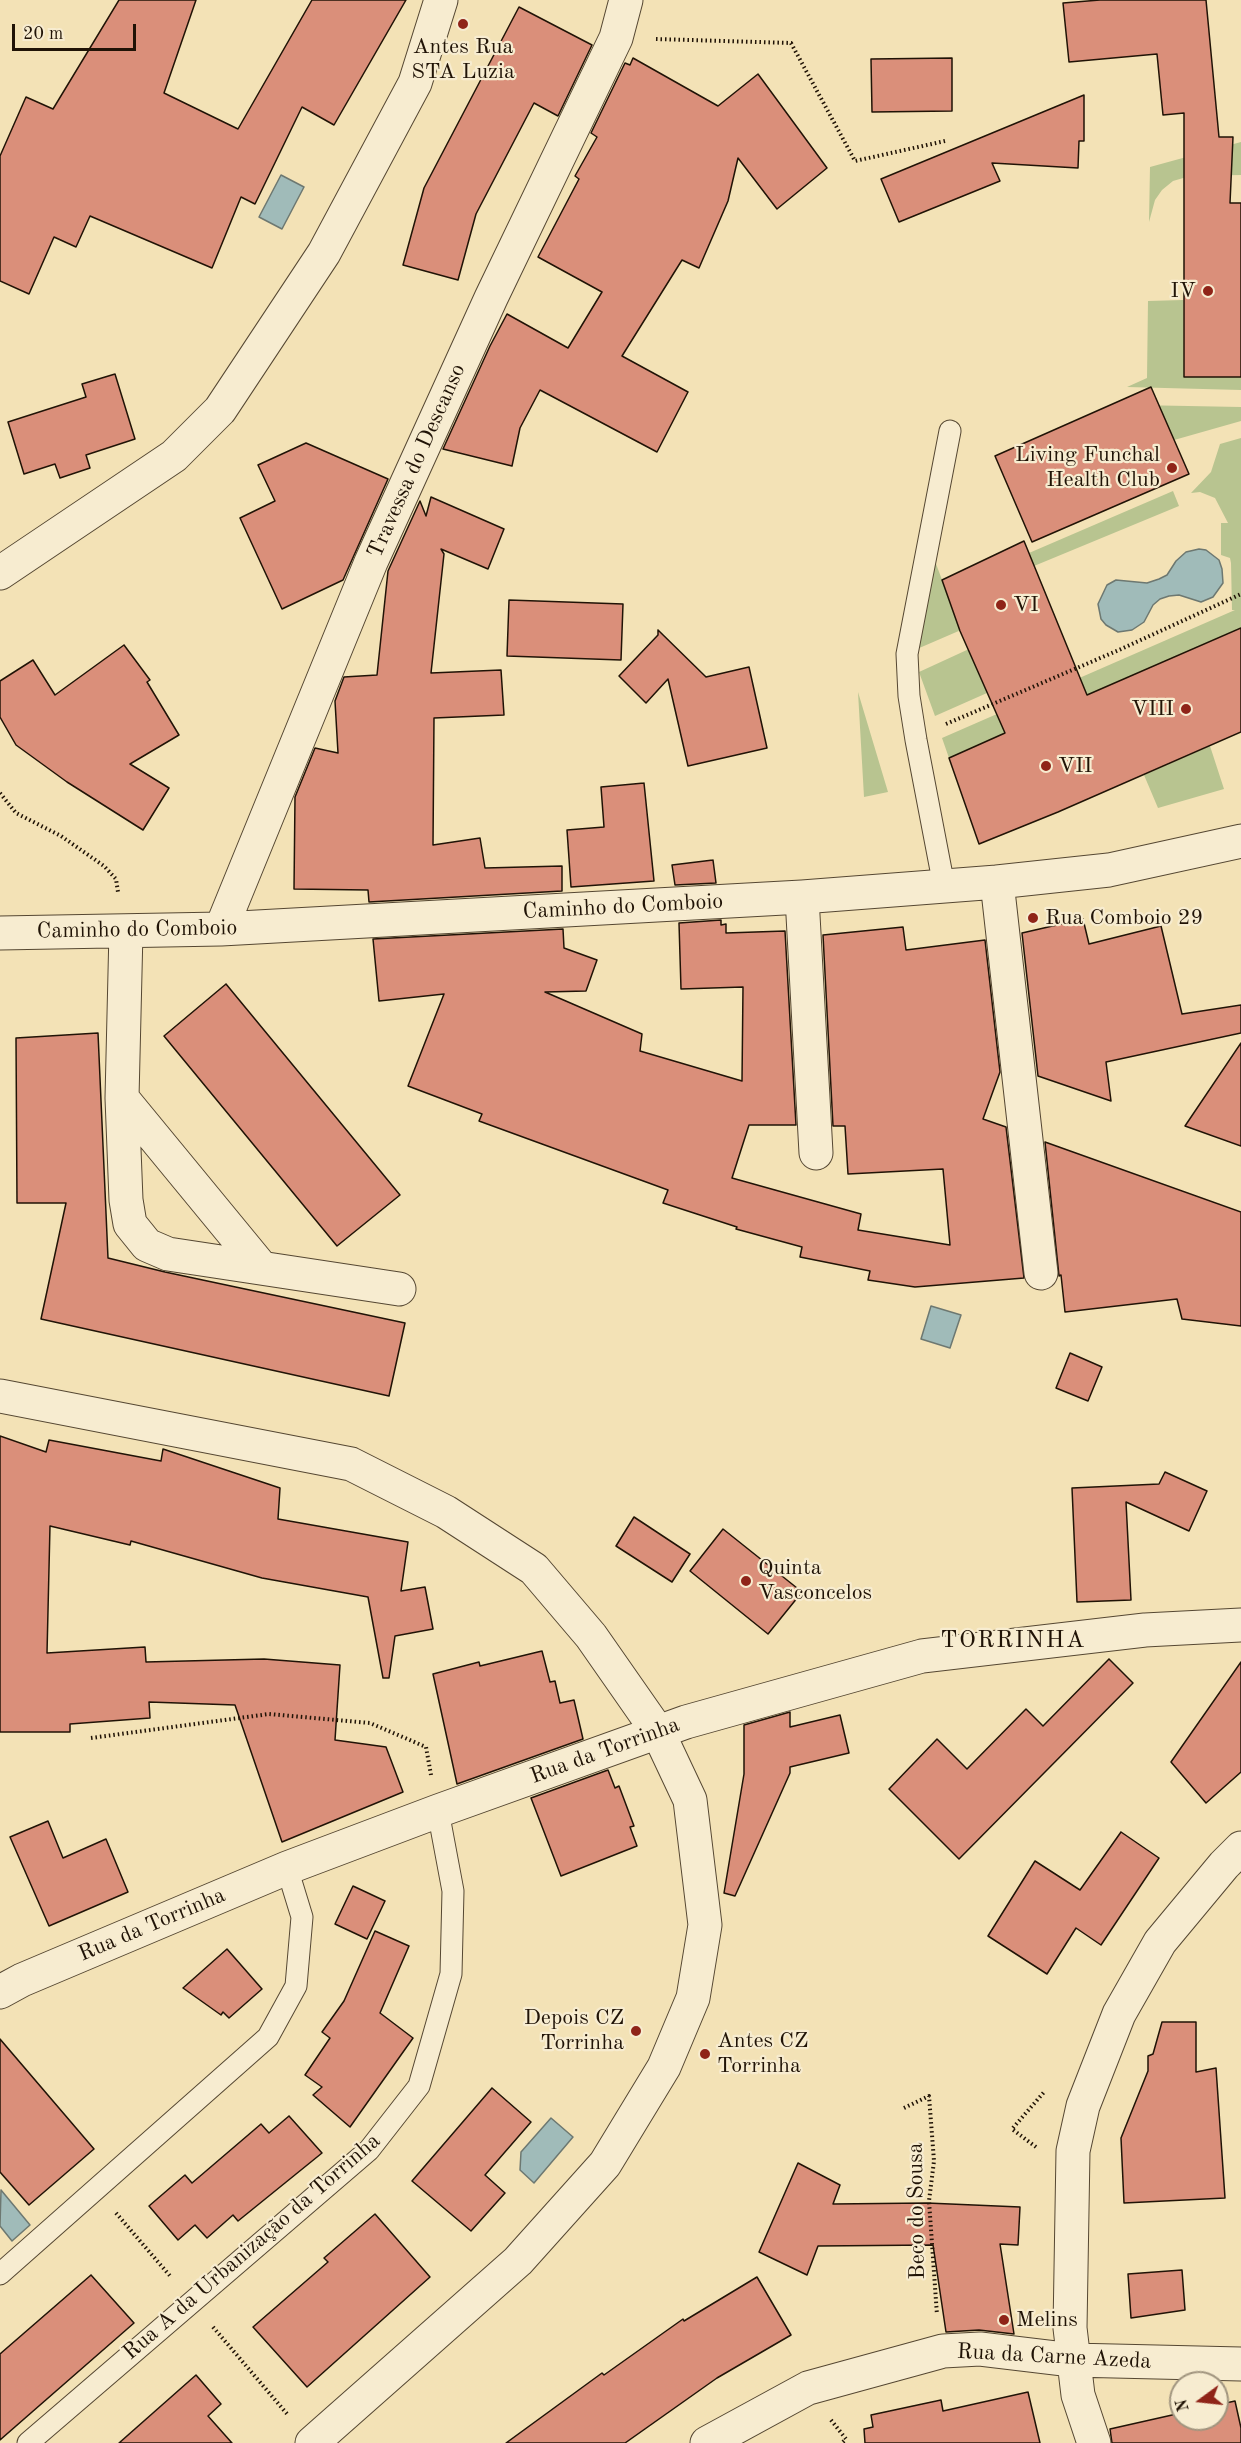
<!DOCTYPE html>
<html>
<head>
<meta charset="utf-8">
<style>
  body { margin:0 }
  #map { position:relative; width:1241px; height:2443px; overflow:hidden; background:#f3e2b6; font-family:"Old Standard TT",serif }
  canvas { display:block }
  .north { position:absolute; left:1169px; top:2371px; width:60px; height:60px; box-sizing:border-box; background:#f7ecd0; border:2px solid #a1957f; border-radius:50%; rotate:255deg; font-size:16px; font-weight:700; line-height:24px; text-align:center; color:#201306 }
  .north::after { content:''; display:block; margin:auto; width:21px; height:27px; background:#8f2418; clip-path:polygon(50% 0,100% 100%,50% 72%,0 100%) }
  .scale { position:absolute; left:12px; top:24px; width:124px; height:27px; box-sizing:border-box; border:3px solid #201306; border-top:0; padding-left:8px; font-size:18px; line-height:21px; white-space:nowrap; color:#201306; -webkit-text-stroke:4px #f7ecd0; paint-order:stroke }
</style>
</head>
<body>
<div id="map">
<canvas width="1241" height="2443"></canvas>
<div class="north">N</div>
<div class="scale">20 m</div>
</div>
<script>
const context = document.querySelector('canvas').getContext('2d');
context.lineJoin = 'round';
function fillPath(path, color) {
  context.fillStyle = color;
  context.fill(path, 'evenodd');
}
function poly(rows) {
  const path = new Path2D();
  for (const r of rows) {
    path.moveTo(r[0], r[1]);
    for (let i = 2; i < r.length; i += 2) path.lineTo(r[i], r[i + 1]);
  }
  return path;
}
function trace(path, color, width, dash) {
  context.strokeStyle = color;
  context.lineWidth = width;
  context.lineCap = dash ? 'butt' : 'round';
  context.setLineDash(dash || []);
  context.stroke(path);
}
function label(font, color, halo, rows, align = 'center') {
  context.font = font + ' "Old Standard TT",serif';
  context.lineWidth = 4.5;
  context.setLineDash([]);
  context.textBaseline = 'middle';
  context.strokeStyle = halo;
  context.fillStyle = color;
  for (const [text, x, y, turn = 0] of rows) {
    context.save();
    context.translate(x, y);
    context.rotate((+turn || 0) * Math.PI / 180);
    context.textAlign = isNaN(turn) ? turn : align;
    if (halo) context.strokeText(text, 0, 0);
    context.fillText(text, 0, 0);
    context.restore();
  }
}
const green = poly([
  [1241,142,1241,175,1190,176,1173,181,1162,190,1155,200,1149,222,1150,167],
  [1183,300,1184,377,1241,377,1241,390,1127,387,1147,378,1148,301],
  [1135,405,1241,407,1241,421,1153,446],
  [1241,438,1241,630,949,758,942,738,1235,610,1232,610,1231,563,1230,558,1221,555,1221,523,1228,523,1215,498,1200,492,1191,493,1211,472,1220,444],
  [1173,491,1179,506,1034,566,1029,553],
  [933,556,961,630,917,649],
  [969,649,987,693,935,716,919,672],
  [858,692,888,792,864,797],
  [1210,746,1224,789,1158,808,1144,775]
]);
const water = poly([
  [281,175,304,187,282,229,259,217,281,175],
  [1199,549,1206,550,1219,560,1222,569,1223,583,1213,597,1201,602,1179,595,1169,596,1160,599,1153,605,1144,622,1132,630,1118,632,1106,625,1101,619,1098,604,1107,585,1116,580,1147,583,1159,579,1167,575,1176,561,1186,552,1199,549],
  [931,1306,961,1315,950,1348,921,1339,931,1306],
  [551,2118,573,2137,534,2183,520,2170,521,2152,551,2118],
  [1,2190,30,2225,12,2241,0,2226,1,2190]
]);
const building = poly([
  [119,0,196,0,164,93,238,129,312,0,406,0,334,125,302,107,255,204,241,197,212,268,90,216,76,247,54,237,29,294,0,281,0,156,26,97,53,109,119,0],
  [1100,0,1206,0,1219,137,1233,137,1230,203,1241,203,1241,377,1184,377,1184,113,1163,115,1157,54,1069,62,1063,3,1100,0],
  [519,7,592,45,558,116,534,103,476,214,458,280,403,265,424,188,519,7],
  [633,58,718,106,758,74,827,168,777,209,738,158,728,201,699,268,682,260,622,356,688,392,657,452,540,390,520,428,512,466,443,449,490,346,507,314,568,348,602,292,538,257,579,179,575,176,597,137,591,133,625,63,630,65,633,58],
  [952,58,952,111,872,112,871,59,952,58],
  [1084,95,1084,141,1079,141,1078,168,992,163,1000,181,899,222,881,179,1084,95],
  [115,374,135,439,86,455,90,468,60,478,55,464,24,474,8,422,86,397,82,384,115,374],
  [1151,387,1189,474,1032,542,995,456,1151,387],
  [306,443,388,479,343,580,282,609,240,518,275,501,258,465,306,443],
  [431,497,504,529,488,569,441,549,444,554,431,673,501,670,504,715,434,718,433,845,480,838,485,868,562,866,562,891,369,902,368,890,294,889,295,797,315,748,338,753,335,701,344,677,377,675,388,571,420,501,426,516,431,497],
  [1024,541,1087,695,1241,628,1241,732,1058,812,979,844,949,758,1005,733,960,631,942,580,1024,541],
  [509,600,623,604,621,660,507,656,509,600],
  [658,630,706,677,749,667,767,748,688,766,668,679,646,703,619,676,658,635,658,630],
  [124,645,150,680,147,682,179,735,130,764,169,788,143,830,67,782,16,745,0,717,0,681,33,660,55,695,124,645],
  [644,783,654,881,571,887,567,830,604,827,601,787,644,783],
  [713,860,716,883,675,885,672,865,713,860],
  [1083,919,1089,944,1161,926,1182,1014,1241,1005,1241,1033,1106,1062,1111,1101,1038,1076,1022,933,1083,919],
  [721,920,721,925,726,924,726,933,785,931,796,1125,749,1125,732,1178,861,1214,858,1230,950,1245,943,1169,848,1174,845,1126,833,1126,823,935,903,927,906,950,985,940,1000,1072,983,1119,1006,1127,1024,1278,915,1287,868,1280,870,1271,800,1257,802,1247,736,1229,737,1227,663,1203,668,1190,479,1121,482,1114,408,1086,444,994,379,1001,373,939,563,929,564,948,597,960,586,991,545,992,642,1034,640,1051,742,1081,743,987,681,989,679,923,721,920],
  [226,984,400,1195,337,1246,164,1036,226,984],
  [98,1033,108,1258,165,1272,405,1323,389,1396,41,1319,66,1203,17,1203,16,1038,98,1033],
  [1241,1043,1241,1146,1185,1126,1241,1043],
  [1045,1142,1241,1212,1241,1326,1182,1319,1177,1299,1065,1312,1061,1275,1059,1276,1045,1142],
  [1070,1353,1102,1367,1088,1401,1056,1388,1070,1353],
  [0,1436,46,1452,49,1440,161,1461,163,1449,280,1488,278,1519,408,1542,401,1591,425,1587,433,1629,395,1636,389,1678,383,1678,368,1597,262,1578,131,1541,130,1545,50,1526,47,1653,145,1647,146,1662,264,1659,340,1665,335,1740,386,1747,403,1792,282,1842,235,1705,149,1702,150,1718,70,1724,70,1732,0,1732,0,1436],
  [1165,1472,1207,1491,1189,1531,1126,1502,1131,1600,1077,1602,1072,1488,1159,1484,1165,1472],
  [634,1517,690,1554,672,1582,616,1546,634,1517],
  [723,1529,802,1592,768,1634,690,1571,723,1529],
  [542,1651,550,1682,555,1681,560,1703,574,1700,583,1739,457,1784,433,1674,479,1662,480,1666,542,1651],
  [1109,1659,1133,1683,959,1859,889,1789,937,1739,967,1769,1026,1709,1043,1726,1109,1659],
  [1241,1662,1241,1772,1206,1803,1171,1762,1241,1662],
  [790,1712,790,1727,840,1715,849,1753,790,1767,790,1773,735,1896,724,1893,744,1774,744,1725,790,1712],
  [608,1770,615,1788,619,1786,634,1826,630,1827,637,1846,561,1876,531,1798,608,1770],
  [48,1821,63,1858,106,1839,128,1892,49,1926,10,1837,48,1821],
  [1121,1832,1159,1858,1101,1945,1076,1928,1047,1974,988,1936,1035,1861,1080,1890,1121,1832],
  [353,1886,385,1901,367,1939,335,1924,353,1886],
  [375,1931,409,1946,380,2013,413,2038,350,2127,313,2095,322,2087,305,2075,330,2038,322,2032,344,2001,375,1931],
  [227,1949,262,1989,229,2018,223,2012,221,2015,183,1988,227,1949],
  [1162,2022,1196,2022,1196,2072,1216,2068,1225,2198,1124,2203,1121,2138,1148,2071,1148,2056,1153,2054,1162,2022],
  [0,2039,94,2149,29,2205,0,2172,0,2039],
  [492,2088,531,2122,485,2175,505,2193,471,2231,412,2181,492,2088],
  [289,2116,322,2153,238,2221,233,2215,207,2238,195,2225,178,2240,149,2206,185,2175,192,2183,261,2124,269,2133,289,2116],
  [798,2163,840,2185,833,2204,927,2203,1020,2207,1018,2245,1000,2244,1014,2334,979,2330,946,2332,933,2245,818,2246,807,2275,759,2252,798,2163],
  [375,2214,430,2277,307,2387,253,2327,328,2262,324,2258,375,2214],
  [1182,2270,1185,2310,1131,2318,1128,2274,1182,2270],
  [91,2275,134,2323,0,2440,0,2354,91,2275],
  [757,2277,791,2335,717,2378,625,2443,506,2443,602,2373,604,2375,683,2319,684,2321,757,2277],
  [196,2375,221,2404,208,2416,232,2443,119,2443,196,2375],
  [1028,2392,1040,2443,865,2443,864,2429,873,2427,871,2415,941,2400,943,2411,1028,2392],
  [1235,2401,1241,2428,1241,2443,1112,2443,1110,2429,1181,2413,1181,2419,1217,2419,1217,2405,1235,2401]
]);
const path = poly([
  [656,39,791,43,855,161,945,141],
  [946,724,1119,650,1241,594],
  [0,793,16,813,61,836,104,866,116,879,118,892],
  [91,1738,269,1714,370,1723,426,1747,431,1775],
  [904,2108,929,2096,934,2161,929,2201,937,2315],
  [1036,2147,1012,2129,1045,2091],
  [116,2213,171,2277],
  [213,2327,288,2415],
  [831,2420,846,2439,842,2443]
]);
const service = poly([
  [944,886,916,740,909,696,907,654,950,431],
  [0,2274,268,2037,296,1986,302,1917,287,1868],
  [28,2443,369,2150,419,2086,451,1974,453,1891,438,1811]
]);
const minor = poly([
  [997,882,1041,1273],
  [802,897,816,1153],
  [221,929,371,562,491,298,616,38,626,0],
  [126,931,122,1098,126,1200,130,1224,147,1245,168,1254,399,1289],
  [0,933,221,929,802,897,997,882,1109,870,1241,841],
  [122,1098,261,1267],
  [0,1992,22,1980,287,1868,438,1811,686,1722,922,1656,1145,1630,1241,1625],
  [707,2443,808,2388,943,2351,980,2349,1072,2360,1241,2364],
  [1094,2443,1078,2395,1070,2328,1073,2151,1083,2106,1119,2014,1160,1942,1224,1865,1241,1848]
]);
const tertiary = poly([
  [0,573,174,456,220,410,324,253,415,83,441,0],
  [0,1396,351,1464,446,1512,534,1569,591,1636,658,1732,690,1800,705,1925,693,1998,664,2067,605,2164,518,2261,312,2443]
]);
const markers = [
  [463,24,6,"#8f2418"],
  [1208,291,6,"#8f2418"],
  [1172,468,6,"#8f2418"],
  [1001,605,6,"#8f2418"],
  [1186,709,6,"#8f2418"],
  [1046,766,6,"#8f2418"],
  [1033,918,6,"#8f2418"],
  [746,1581,6,"#8f2418"],
  [636,2031,6,"#8f2418"],
  [705,2054,6,"#8f2418"],
  [1004,2320,6,"#8f2418"]
];
const poiNames = [
  ["Antes Rua",463,47,"center"],
  ["STA Luzia",463,72,"center"],
  ["IV",1196,291,"right"],
  ["Living Funchal",1160,455,"right"],
  ["Health Club",1160,480,"right"],
  ["VI",1013,605],
  ["VIII",1174,709,"right"],
  ["VII",1058,766],
  ["Rua Comboio 29",1045,918],
  ["Quinta",758,1568],
  ["Vasconcelos",758,1593],
  ["Depois CZ",624,2018,"right"],
  ["Torrinha",624,2043,"right"],
  ["Antes CZ",717,2041],
  ["Torrinha",717,2066],
  ["Melins",1016,2320]
];
const streetNames = [
  ["Travessa do Descanso",417,461,-66],
  ["Caminho do Comboio",623,907,-3],
  ["Caminho do Comboio",137,930,-1],
  ["Rua da Torrinha",605,1751,-20],
  ["Rua da Torrinha",152,1925,-23],
  ["Beco do Sousa",917,2211,-91],
  ["Rua A da Urbanização da Torrinha",252,2247,-41],
  ["Rua da Carne Azeda",1054,2357,3]
];
const neighbourhoodNames = [
  ["TORRINHA",1013,1641]
];
fillPath(green, '#b8c490');
fillPath(water, '#a0bbb9');
trace(water, '#6d7871', 1.5);
fillPath(building, '#da8f7a');
trace(building, '#201306', 1.5);
trace(service, '#554732', 23);
trace(minor, '#554732', 35);
trace(tertiary, '#554732', 35);
trace(path, '#201306', 4, [1.5, 3]);
trace(service, '#f7ecd0', 21);
trace(minor, '#f7ecd0', 33);
trace(tertiary, '#f7ecd0', 33);
for (const [x, y, r, color] of markers) {
  const dot = new Path2D();
  dot.arc(x, y, r, 0, 2 * Math.PI);
  context.fillStyle = color;
  context.fill(dot);
  trace(dot, '#f7ecd0', 2);
}
label('22px', '#201306', '#f7ecd0', poiNames, 'left');
label('22px', '#201306', '#f7ecd0', streetNames);
context.letterSpacing = '1.5px';
label('24px', '#201306', '#f7ecd0', neighbourhoodNames);
context.letterSpacing = '0px';
</script>
</body>
</html>
